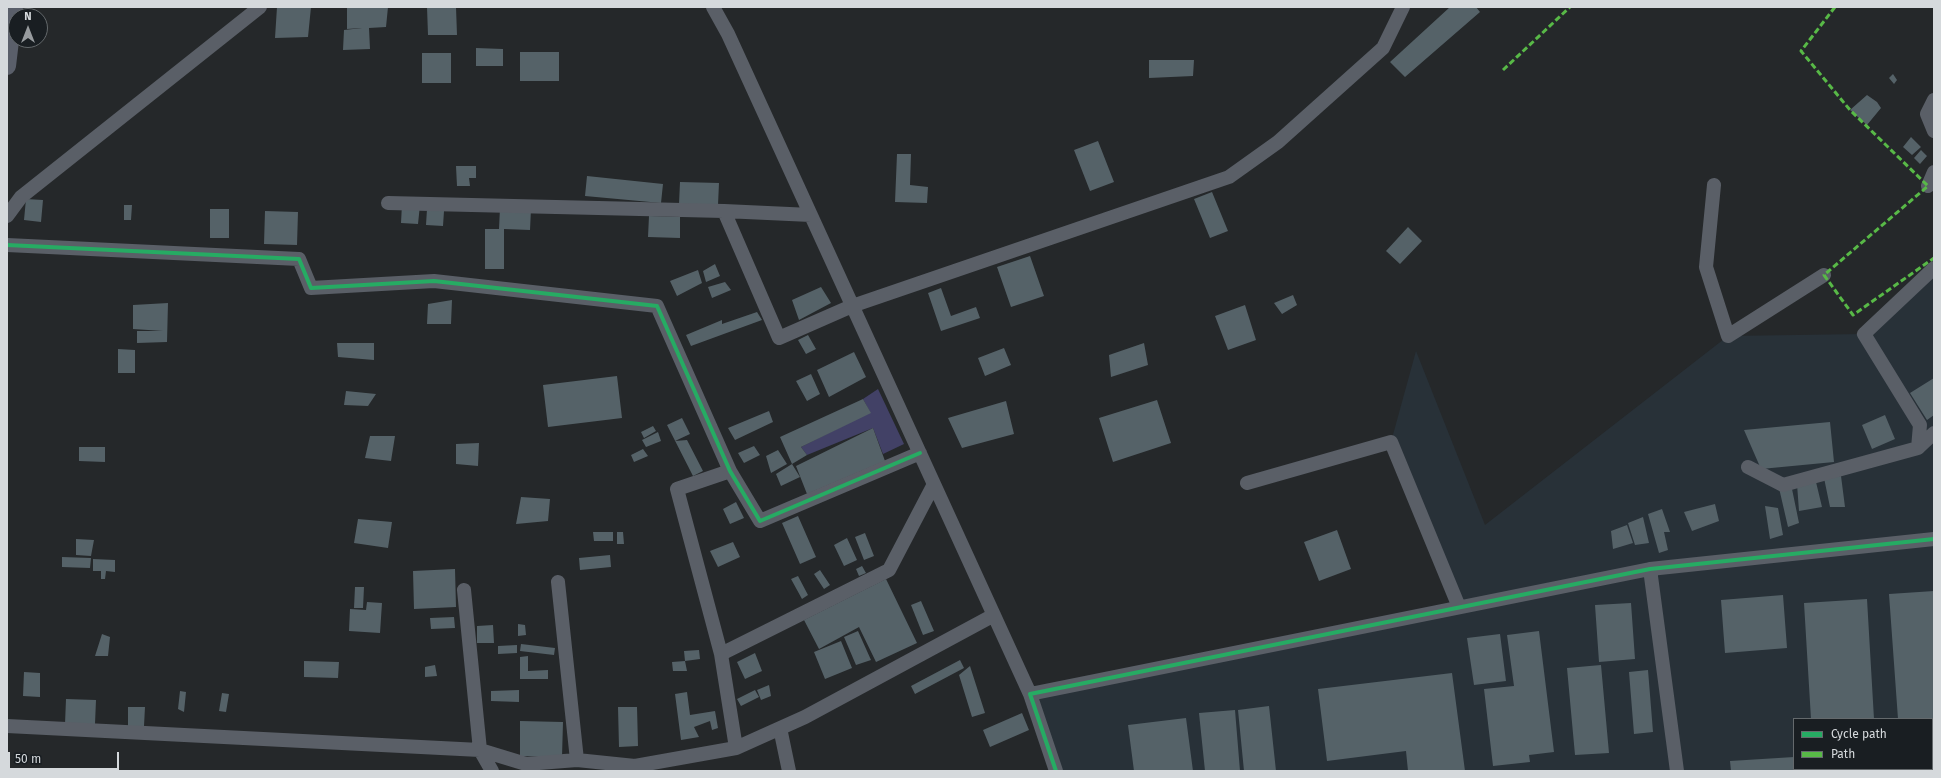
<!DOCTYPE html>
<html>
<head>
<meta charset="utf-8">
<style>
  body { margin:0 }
  #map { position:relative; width:1941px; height:778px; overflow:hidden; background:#25282a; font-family:"Fira Sans",sans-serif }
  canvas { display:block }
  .frame { position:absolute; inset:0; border:8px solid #d5d9dc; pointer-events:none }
  .legend { position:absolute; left:1793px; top:718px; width:140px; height:52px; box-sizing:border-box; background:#191e22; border:1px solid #64696c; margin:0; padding:5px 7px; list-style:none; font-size:12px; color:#d5d9dc }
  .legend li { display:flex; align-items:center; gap:8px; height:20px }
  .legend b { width:20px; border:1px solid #64696c }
  .north { position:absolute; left:8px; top:8px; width:40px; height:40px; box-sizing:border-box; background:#191e22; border:1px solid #64696c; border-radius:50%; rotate:0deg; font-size:11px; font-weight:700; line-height:16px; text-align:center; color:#d5d9dc }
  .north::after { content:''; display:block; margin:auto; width:14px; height:18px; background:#979b9e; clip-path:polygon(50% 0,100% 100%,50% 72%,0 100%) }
  .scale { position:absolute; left:8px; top:752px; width:111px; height:18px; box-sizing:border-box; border:2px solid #d5d9dc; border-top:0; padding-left:5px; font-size:12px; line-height:14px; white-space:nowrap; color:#d5d9dc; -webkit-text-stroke:3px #191e22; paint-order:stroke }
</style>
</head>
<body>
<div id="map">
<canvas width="1941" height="778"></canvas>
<div class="frame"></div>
<ul class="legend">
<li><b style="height:5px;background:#26ab63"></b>Cycle path</li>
<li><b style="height:5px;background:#58b947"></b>Path</li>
</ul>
<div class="north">N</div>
<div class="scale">50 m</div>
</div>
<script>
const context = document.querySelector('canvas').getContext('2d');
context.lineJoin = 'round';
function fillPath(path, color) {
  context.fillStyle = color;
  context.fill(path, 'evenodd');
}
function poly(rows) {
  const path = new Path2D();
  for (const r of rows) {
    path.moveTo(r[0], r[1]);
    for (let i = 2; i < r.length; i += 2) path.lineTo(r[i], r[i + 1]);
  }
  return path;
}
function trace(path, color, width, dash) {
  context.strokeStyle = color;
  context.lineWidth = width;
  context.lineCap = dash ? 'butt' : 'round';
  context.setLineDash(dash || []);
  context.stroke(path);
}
const built = poly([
  [1934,266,1934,771,1056,771,1030,694,1458,607,1391,442,1416,351,1485,525,1728,336,1864,334],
  [1794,719,1932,719,1932,769,1794,769]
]);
const green = poly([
  [878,389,904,444,883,454,873,428,807,455,801,447,870,412,863,399]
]);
const building = poly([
  [277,7,311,7,308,37,275,38],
  [347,7,388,7,386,27,369,28,370,49,343,50,344,30,362,28,347,29],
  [427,7,456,7,457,35,428,35],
  [1450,7,1476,7,1480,12,1405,77,1390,62],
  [476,48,503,49,503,66,476,66],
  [520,52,559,52,559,81,520,81],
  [422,53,451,53,451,83,422,83],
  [1149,60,1194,60,1193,76,1149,78],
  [1893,74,1897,80,1894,84,1889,78],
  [1867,95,1877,102,1881,108,1867,125,1850,110],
  [1911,137,1921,147,1912,155,1903,147],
  [1098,141,1114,182,1090,191,1074,150],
  [1921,150,1927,156,1920,164,1914,158],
  [897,154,911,154,910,185,928,187,927,203,895,202],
  [456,166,476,166,476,178,469,178,470,186,457,186],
  [587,176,663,184,661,203,585,196],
  [680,182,719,183,718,205,679,204],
  [1212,192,1228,231,1210,238,1194,199],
  [26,199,43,200,41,222,24,220],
  [402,204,420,205,418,224,401,223],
  [124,205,132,205,131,220,124,220],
  [500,208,531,209,530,230,504,229,504,269,485,269,485,229,499,229],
  [210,209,229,209,229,238,210,238],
  [427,209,444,211,443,226,426,225],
  [265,211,298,212,297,245,264,244],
  [649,216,680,217,680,238,648,237],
  [1408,227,1422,241,1400,264,1386,251],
  [1030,256,1044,296,1011,307,997,267],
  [715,264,720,276,706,282,703,271],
  [698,270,702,283,677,296,670,281],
  [725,282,731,290,712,298,708,287],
  [821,287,831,303,799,320,792,300],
  [941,288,951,316,976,307,980,318,941,331,928,293],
  [1293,295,1297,305,1282,314,1274,303],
  [452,300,451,324,427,324,428,304],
  [168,303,167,342,137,343,137,331,163,331,133,329,133,305],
  [1245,305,1256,340,1228,350,1215,316],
  [757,312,762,320,691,346,686,335,722,320,722,324],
  [808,335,816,349,806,354,798,340],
  [337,343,374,343,374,360,338,357],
  [1144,343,1148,365,1111,377,1109,355],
  [1004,348,1011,365,985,376,978,358],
  [118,349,135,350,135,373,118,373],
  [854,352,866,377,829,397,817,370],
  [811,374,820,394,807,401,796,381],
  [617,376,622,418,548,427,543,385],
  [1934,378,1934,415,1927,420,1910,393],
  [346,391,376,394,368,406,344,405],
  [863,399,871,413,801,447,807,455,792,464,780,437],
  [1157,400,1171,443,1113,462,1099,418],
  [1006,401,1014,434,962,448,948,418],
  [769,411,773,422,735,440,728,428],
  [1885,415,1895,439,1872,449,1862,425],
  [682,418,690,434,675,441,687,440,703,471,693,476,667,425],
  [1830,422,1834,462,1761,469,1744,430],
  [653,426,656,431,644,438,641,432],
  [873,428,885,461,807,494,796,466],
  [658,432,661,441,646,447,642,440],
  [370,436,395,436,391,461,365,458],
  [479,443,478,466,456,464,456,444],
  [754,446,760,455,744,463,738,453],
  [79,447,105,447,105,462,79,461],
  [643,449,648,456,634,462,631,455],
  [778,450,787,464,771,473,766,456],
  [792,464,800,477,781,486,776,474],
  [1841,476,1845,507,1830,507,1824,478],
  [1816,482,1822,507,1799,511,1797,484],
  [1779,488,1792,489,1799,523,1788,527],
  [521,497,550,499,548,521,516,524],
  [736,502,744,518,730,524,723,509],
  [1715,504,1719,521,1692,531,1684,512],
  [1765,506,1778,508,1783,535,1770,539],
  [1662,509,1670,532,1664,532,1668,550,1659,553,1648,514],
  [798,516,816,557,800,564,782,523],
  [1643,517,1649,543,1635,545,1628,523],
  [358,519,392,522,388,548,354,543],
  [1627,525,1633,543,1613,549,1611,531],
  [1337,530,1351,569,1319,581,1304,542],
  [593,532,613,532,613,541,594,541],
  [617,532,623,532,624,544,617,544],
  [865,533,874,556,864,560,855,537],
  [847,538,857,560,844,566,834,545],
  [76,539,94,540,91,556,76,555],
  [733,542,740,557,718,567,710,551],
  [610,555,611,567,580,570,579,558],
  [62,557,91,558,90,568,62,567],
  [93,559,115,560,115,572,106,571,105,579,101,579,101,571,93,571],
  [862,566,866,573,859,576,856,569],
  [455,569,456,607,414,609,413,571],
  [820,570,830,585,824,589,814,574],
  [798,576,808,595,802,599,791,579],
  [886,579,917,643,876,662,859,627,819,649,804,620],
  [355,587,364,587,363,608,354,608],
  [1934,591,1934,727,1932,728,1932,719,1898,719,1889,594],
  [1783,595,1787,648,1725,653,1721,600],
  [1867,599,1874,719,1811,719,1804,603],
  [921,601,934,631,923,635,911,605],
  [367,602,382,603,380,633,349,631,350,609,366,610],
  [1631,603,1635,659,1599,662,1595,605],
  [454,617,455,628,431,629,430,618],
  [518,624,525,625,526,635,518,636],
  [493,625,494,643,477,643,477,626],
  [858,631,871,660,856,665,844,637],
  [1539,631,1554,752,1529,755,1530,762,1493,766,1484,689,1514,686,1507,635],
  [102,634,110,637,108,656,95,656],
  [1500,634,1506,681,1474,685,1467,638],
  [841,641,852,668,825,679,814,652],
  [521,644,555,648,554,655,520,651],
  [517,645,517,653,498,654,498,646],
  [699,650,700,659,685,661,684,651],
  [755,653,762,671,745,679,737,662],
  [528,656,528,671,548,670,548,679,520,679,520,657],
  [960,660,964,668,915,694,911,686],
  [304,661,339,662,338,678,304,677],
  [685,661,687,671,673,671,672,662],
  [435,665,437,676,425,677,425,667],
  [1601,665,1609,753,1575,755,1567,668],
  [970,666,985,713,972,717,959,675],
  [1648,670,1653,732,1634,734,1629,672],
  [24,672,40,673,40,697,23,696],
  [1452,673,1465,771,1408,771,1406,751,1327,761,1318,689],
  [769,685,771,696,761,700,757,690],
  [519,690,519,702,491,701,491,691],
  [755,690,759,697,741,706,737,699],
  [180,691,186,692,184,712,178,709],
  [687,692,690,715,715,711,718,728,712,730,710,721,694,727,699,737,681,740,675,694],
  [222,693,229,694,226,712,219,711],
  [66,699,96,700,95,724,65,724],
  [1269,706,1276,771,1244,771,1238,710],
  [128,707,145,707,144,726,128,726],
  [618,707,637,707,638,746,619,747],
  [1235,710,1240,771,1205,771,1199,713],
  [1022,713,1029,730,990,747,983,730],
  [1186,718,1193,771,1134,771,1128,725],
  [520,721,563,722,562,757,520,756],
  [1794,757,1794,769,1800,769,1800,771,1731,771,1730,761]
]);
const minor = poly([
  [713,7,728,34,1030,694],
  [1934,100,1927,114,1934,131],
  [1714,185,1706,267,1728,336,1824,275],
  [1928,186,1934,172],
  [388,203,724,211,811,215],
  [724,211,779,338,852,306,1229,177,1278,142,1383,48,1403,7],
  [7,216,21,197,260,7],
  [7,245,299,259,311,288,434,281,657,306,730,471,760,521,920,453],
  [1918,448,1934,433],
  [1748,467,1783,485,1918,448,1920,425,1864,334,1934,268],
  [1247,483,1391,442,1459,607],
  [1650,569,1677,771],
  [558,582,577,760],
  [464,590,480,750,526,764,577,760,635,766,736,748,805,717,994,615],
  [721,654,677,489,730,471],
  [7,726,480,750,492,771],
  [780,728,789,771],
  [736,748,721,654,889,570,934,484],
  [1056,771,1030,694,1650,569,1934,539]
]);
const major = poly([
  [7,66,14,7]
]);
const quiet = poly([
  [1835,7,1801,51,1850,110,1928,186,1824,275,1853,315,1934,258],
  [1503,70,1570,7]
]);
const cycleway = poly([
  [7,245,299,259,311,288,434,281,657,306,730,471,760,521,920,453],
  [1056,771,1030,694,1650,569,1934,539]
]);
fillPath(built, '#283138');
fillPath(green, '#424166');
fillPath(building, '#556268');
trace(minor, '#5a5f67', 14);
trace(major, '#5a5f6a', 18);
trace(quiet, '#58b947', 3, [6, 3]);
trace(cycleway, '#26ab63', 4);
</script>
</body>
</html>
